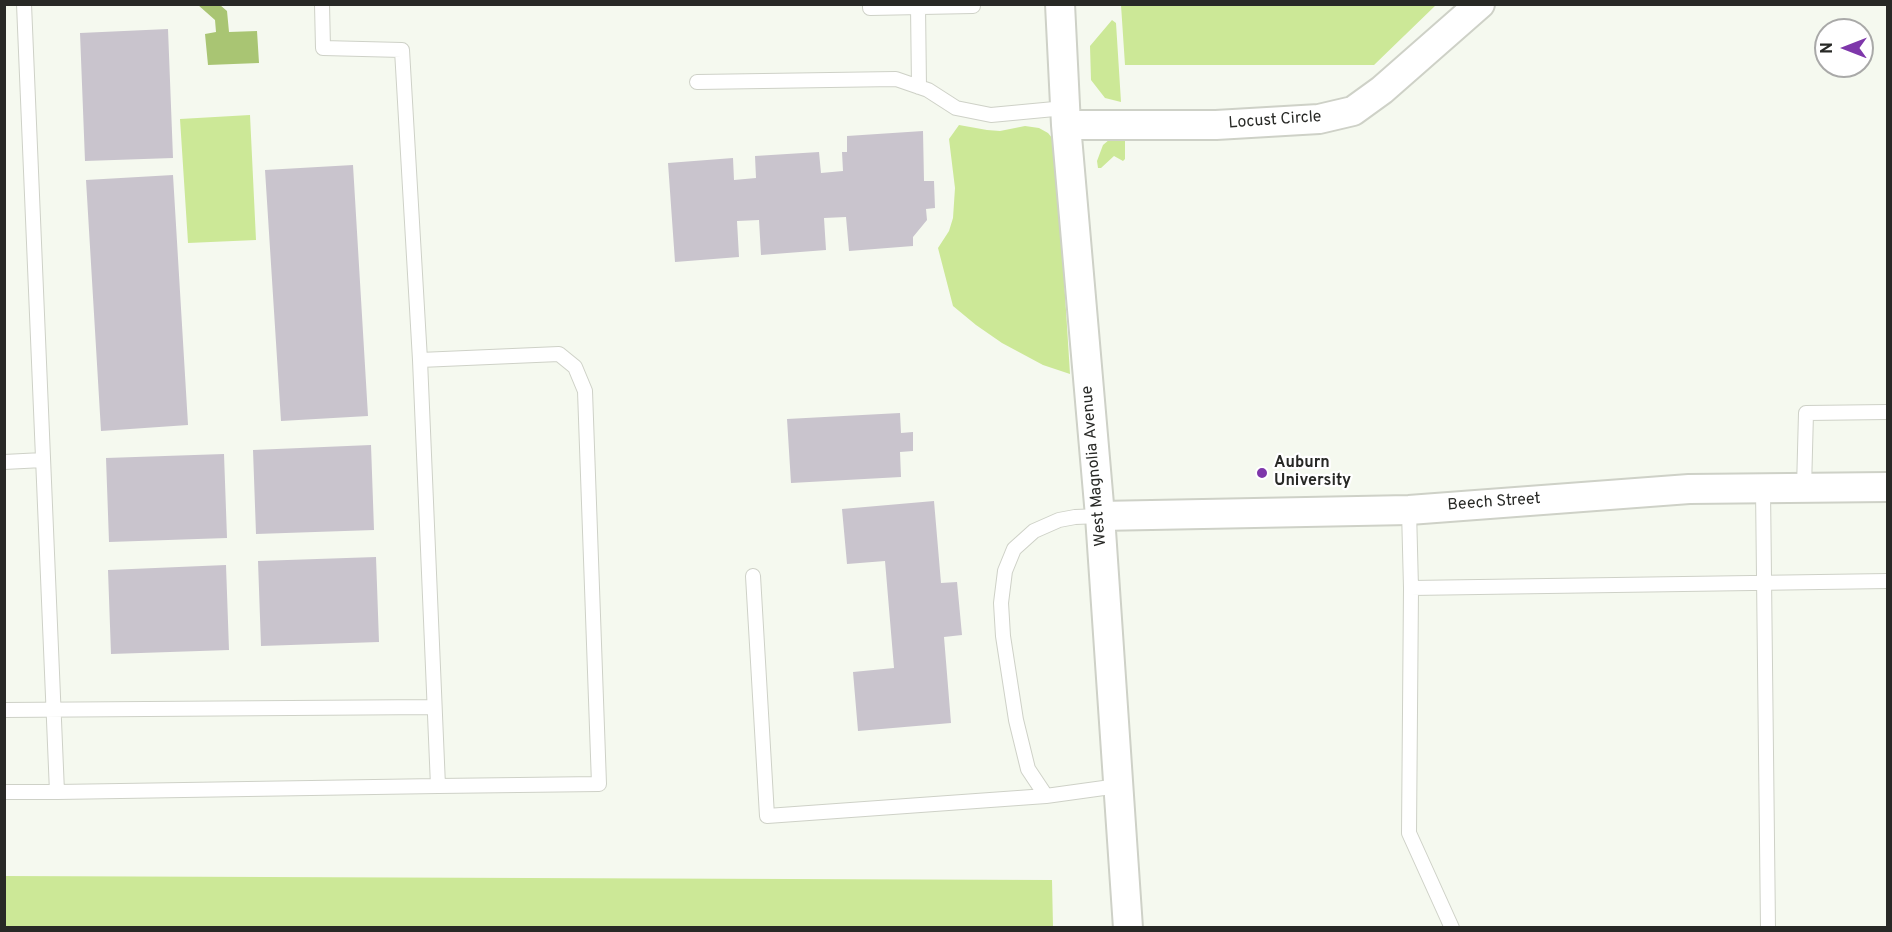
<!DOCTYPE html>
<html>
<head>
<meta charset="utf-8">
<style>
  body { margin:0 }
  #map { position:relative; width:1892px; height:932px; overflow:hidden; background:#f5f9ef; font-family:Overpass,sans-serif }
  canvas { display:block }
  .frame { position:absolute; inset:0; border:6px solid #282926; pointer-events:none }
  .north { position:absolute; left:1814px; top:18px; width:60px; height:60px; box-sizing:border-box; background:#fff; border:2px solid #a9a9a8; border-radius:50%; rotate:270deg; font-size:16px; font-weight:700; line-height:24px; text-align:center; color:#282926 }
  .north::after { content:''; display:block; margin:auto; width:21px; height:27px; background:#7e37aa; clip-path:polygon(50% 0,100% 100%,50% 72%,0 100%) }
</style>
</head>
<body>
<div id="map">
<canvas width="1892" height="932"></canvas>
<div class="frame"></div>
<div class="north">N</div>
</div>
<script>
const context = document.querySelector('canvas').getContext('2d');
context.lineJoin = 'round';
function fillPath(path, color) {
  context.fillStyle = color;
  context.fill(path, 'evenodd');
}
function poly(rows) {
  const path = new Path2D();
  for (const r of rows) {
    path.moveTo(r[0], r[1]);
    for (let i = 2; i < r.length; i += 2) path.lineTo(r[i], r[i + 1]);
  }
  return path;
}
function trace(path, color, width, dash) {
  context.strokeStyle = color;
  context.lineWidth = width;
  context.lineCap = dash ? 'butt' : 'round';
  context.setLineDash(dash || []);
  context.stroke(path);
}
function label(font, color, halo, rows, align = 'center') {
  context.font = font + ' Overpass,sans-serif';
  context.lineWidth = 4.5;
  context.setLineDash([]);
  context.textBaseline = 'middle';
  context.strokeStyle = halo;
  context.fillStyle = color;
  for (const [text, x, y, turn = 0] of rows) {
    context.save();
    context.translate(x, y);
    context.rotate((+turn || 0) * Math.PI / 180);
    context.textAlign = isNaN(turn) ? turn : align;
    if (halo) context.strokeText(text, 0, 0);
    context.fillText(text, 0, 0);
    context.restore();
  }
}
const green = poly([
  [1121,5,1121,4,1436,5,1374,65,1125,65],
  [1112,20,1116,23,1121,102,1105,98,1091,80,1090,46],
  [250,115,256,240,188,243,180,119],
  [959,125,987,130,1000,131,1025,126,1039,128,1048,133,1053,139,1056,151,1070,374,1043,365,1002,343,976,325,953,306,938,248,949,231,953,218,955,188,949,139],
  [1125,134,1125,159,1123,161,1114,156,1101,168,1098,168,1097,161,1103,145,1110,139],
  [5,876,1052,880,1053,927,5,927]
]);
const water = poly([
  [198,5,220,5,227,11,229,32,257,31,259,63,208,65,205,34,216,32,215,20]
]);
const building = poly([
  [168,29,173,158,85,161,80,33],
  [923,131,924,181,934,181,935,208,926,209,927,220,913,237,913,246,849,251,846,217,824,218,826,250,761,255,759,220,737,221,739,257,675,262,668,163,733,158,734,180,756,178,755,156,819,152,821,173,843,171,842,152,847,152,847,136],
  [353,165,368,416,281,421,265,170],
  [173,175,188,425,101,431,86,180],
  [900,413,901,433,913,432,913,451,900,452,901,477,791,483,787,419],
  [371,445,374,530,256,534,253,450],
  [224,454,227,538,109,542,106,458],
  [934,501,941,583,957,582,962,635,944,637,951,723,858,731,853,672,894,668,885,561,847,564,842,509],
  [376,557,379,642,261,646,258,561],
  [226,565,229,650,111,654,108,570]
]);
const service = poly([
  [24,4,57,792,438,786,599,784,585,391,575,367,559,354,420,360,438,786],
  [322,4,323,48,402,50,420,360],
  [870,4,870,8,973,6,973,4],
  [918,6,919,87],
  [697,82,896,79,928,90,956,108,991,115,1065,108],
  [4,462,43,460],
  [1804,488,1806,413,1888,412],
  [1763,489,1768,928],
  [1409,510,1411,588,1409,833,1452,928],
  [753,576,767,816,1046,796,1118,786],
  [1411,588,1888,581],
  [4,710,434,707],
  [4,792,57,792],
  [1046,796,1028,769,1016,720,1003,636,1001,603,1005,571,1014,549,1034,531,1059,520,1075,517,1100,516]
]);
const minor = poly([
  [1060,4,1066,125,1100,516,1128,928],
  [1066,125,1216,125,1319,119,1353,111,1382,90,1480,4],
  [1100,516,1409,510,1689,489,1888,487]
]);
const markers = [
  [1262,473,6,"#7e37aa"]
];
const streetNames = [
  ["Locust Circle",1275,121,-4],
  ["West Magnolia Avenue",1095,466,-95],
  ["Beech Street",1494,503,-4]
];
const poiNames = [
  ["Auburn",1274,464],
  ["University",1274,482]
];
fillPath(green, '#cce897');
fillPath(water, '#a9c573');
fillPath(building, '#c9c4cd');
trace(service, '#ced1c7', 16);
trace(minor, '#ced1c7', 32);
trace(service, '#fff', 14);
trace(minor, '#fff', 28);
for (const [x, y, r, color] of markers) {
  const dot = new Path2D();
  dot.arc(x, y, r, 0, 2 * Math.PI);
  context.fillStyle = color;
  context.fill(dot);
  trace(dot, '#fff', 2);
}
label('16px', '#282926', '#fff', streetNames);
label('bold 16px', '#282926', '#fff', poiNames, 'left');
</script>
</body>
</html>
